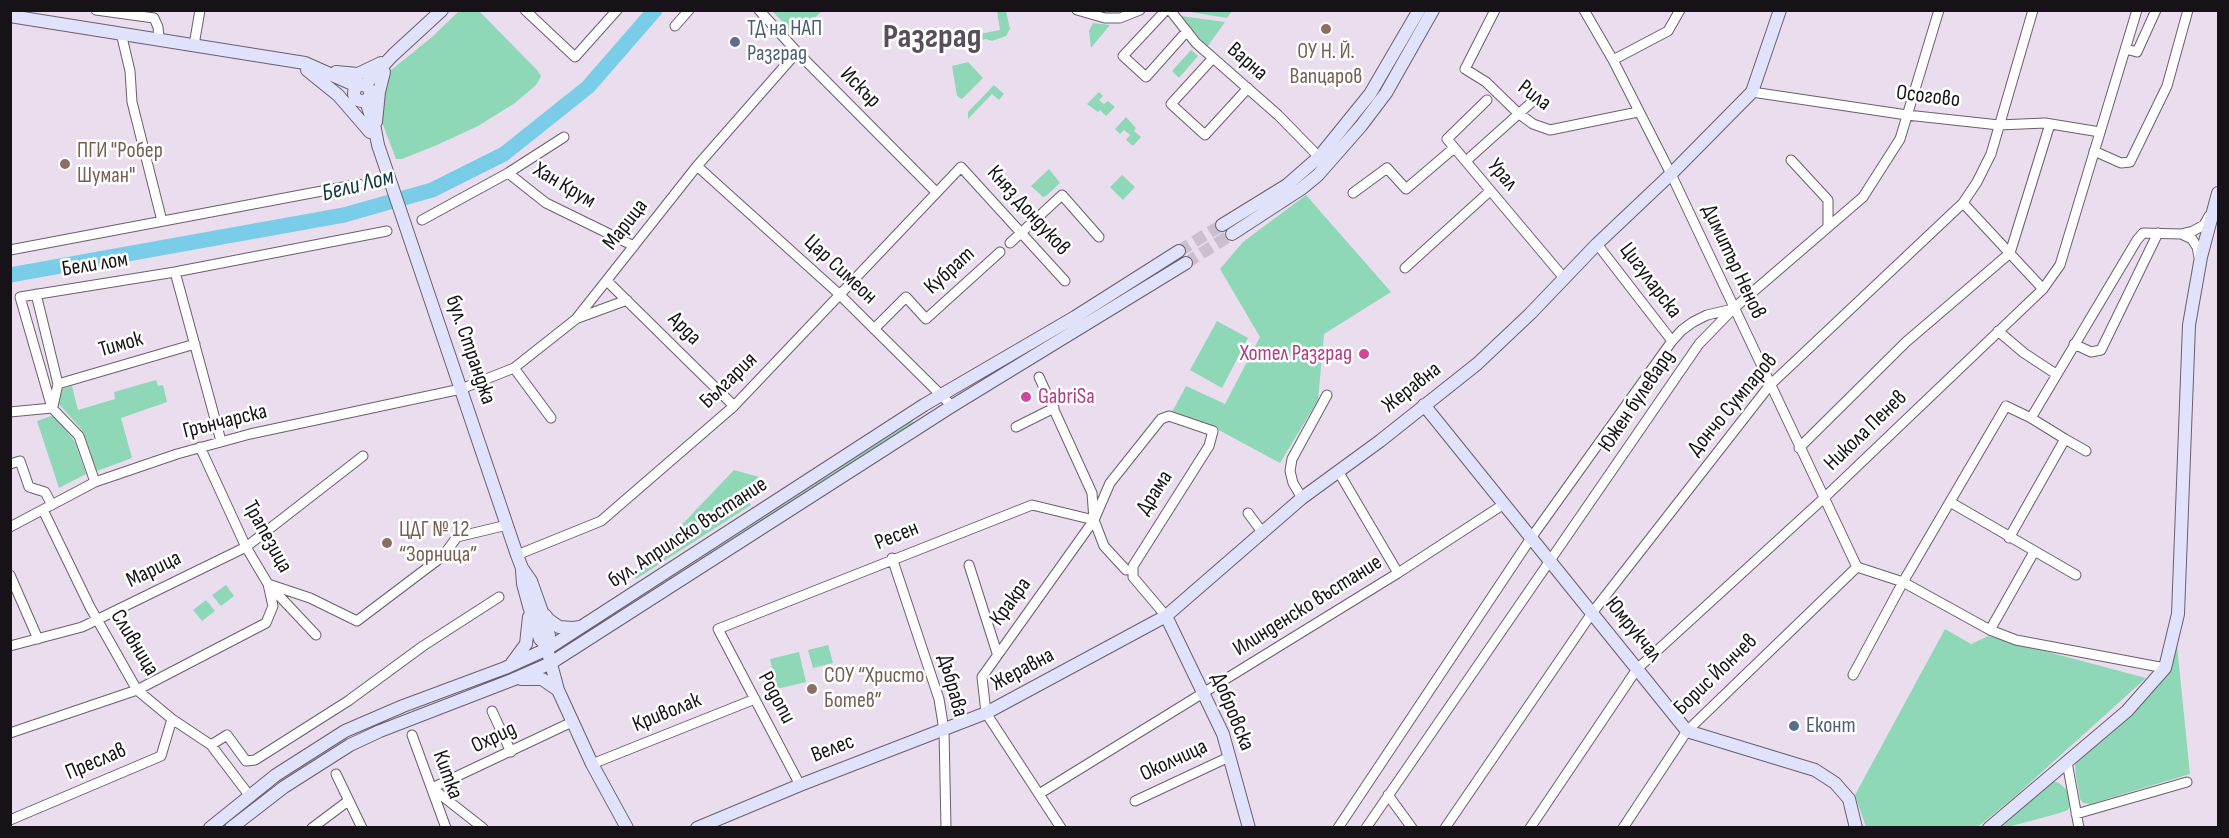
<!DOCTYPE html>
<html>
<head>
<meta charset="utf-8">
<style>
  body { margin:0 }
  #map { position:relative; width:2229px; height:838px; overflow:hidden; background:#eadded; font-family:"Sofia Sans Condensed",sans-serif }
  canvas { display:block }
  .frame { position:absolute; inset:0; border:12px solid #161217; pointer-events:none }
</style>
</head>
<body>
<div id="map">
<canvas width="2229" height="838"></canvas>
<div class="frame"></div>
</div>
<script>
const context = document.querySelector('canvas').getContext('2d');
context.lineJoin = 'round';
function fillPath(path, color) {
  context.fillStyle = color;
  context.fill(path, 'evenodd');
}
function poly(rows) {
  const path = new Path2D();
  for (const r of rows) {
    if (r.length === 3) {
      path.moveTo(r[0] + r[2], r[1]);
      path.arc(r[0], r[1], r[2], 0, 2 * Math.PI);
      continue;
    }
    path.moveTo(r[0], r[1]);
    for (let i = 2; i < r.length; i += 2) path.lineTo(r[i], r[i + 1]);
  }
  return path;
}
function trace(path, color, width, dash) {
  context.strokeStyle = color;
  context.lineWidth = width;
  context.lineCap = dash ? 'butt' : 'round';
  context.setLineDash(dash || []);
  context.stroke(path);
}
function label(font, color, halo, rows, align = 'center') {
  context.font = font + ' "Sofia Sans Condensed",sans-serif';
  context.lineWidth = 5;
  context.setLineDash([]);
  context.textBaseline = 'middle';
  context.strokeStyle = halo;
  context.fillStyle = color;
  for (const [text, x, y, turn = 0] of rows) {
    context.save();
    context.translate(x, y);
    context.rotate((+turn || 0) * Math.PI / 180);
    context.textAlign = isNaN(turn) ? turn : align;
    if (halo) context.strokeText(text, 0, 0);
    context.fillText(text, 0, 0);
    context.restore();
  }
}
const green = poly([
  [1178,10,1232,10,1232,11,1227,18],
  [459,11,479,11,537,70,541,76,539,80,536,85,515,103,478,126,437,145,402,159,396,159,380,117,380,101,390,71,432,37],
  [772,11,822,11,796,36],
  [997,11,1006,11,1010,29,1006,36,992,41,986,39,976,41,975,38,980,34,1000,30],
  [1181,16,1225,22,1207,47],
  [1093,23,1110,25,1091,48,1089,31],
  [1191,50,1198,56,1179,78,1172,71],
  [968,62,983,78,962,99,957,96,952,66],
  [994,85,1004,94,999,100,992,94,968,119,968,112],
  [1099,92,1103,96,1099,100,1104,104,1108,101,1115,107,1106,116,1100,110,1098,112,1087,104],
  [1126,117,1136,128,1134,131,1141,137,1133,146,1126,140,1130,135,1124,130,1120,134,1115,129],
  [1049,169,1060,183,1046,196,1043,197,1031,186],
  [1122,175,1135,187,1123,200,1110,187],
  [1306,195,1391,292,1324,334,1318,400,1280,463,1215,428,1172,412,1186,386,1225,404,1260,337,1220,269,1243,242],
  [1217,321,1248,338,1222,388,1190,370],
  [156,380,158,386,163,385,167,402,121,418,132,458,97,471,82,430,58,403,62,389,72,386,78,410,115,399,114,392],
  [54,415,75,442,86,474,59,488,37,421],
  [912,421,914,423,575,643,574,641],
  [734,470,759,477,741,491,751,505,636,579,633,576],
  [226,585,234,596,221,606,212,595],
  [206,600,215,611,202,621,193,610],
  [1945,629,1971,644,1988,636,2146,678,2012,799,1980,825,1972,828,1866,827,1855,795],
  [828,645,833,663,813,668,808,650],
  [2177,645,2190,774,2090,804,2083,803,2080,799,2076,776,2075,765,2078,758,2133,712,2156,689,2169,671],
  [799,652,806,682,777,689,770,659],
  [2052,781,2059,783,2067,790,2070,805,2068,810,2060,813,2008,827,1997,828]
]);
const river = poly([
  [10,275,344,215,432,190,504,154,588,87,655,10]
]);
const secondaryTunnel = poly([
  [1179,251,1222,225],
  [1186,263,1232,234]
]);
const street = poly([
  [96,10,154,18,158,27,159,39],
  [525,10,575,57,617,10],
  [759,10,797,52,936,192],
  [1077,10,1105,18,1120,18,1140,10],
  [1166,10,1123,56,1146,77,1187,31],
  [1170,10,1196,43,1278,115,1323,161],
  [1495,10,1465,69,1486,82,1518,113,1533,124,1550,130,1638,112],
  [1584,10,1613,60,1671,174,1857,567],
  [675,26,689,10],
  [121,33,130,71,132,102,162,221],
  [194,45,200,10],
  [2126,49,2137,52,2156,10],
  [1213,58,1171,104,1205,135,1248,88],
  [1613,60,1668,31,1680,10],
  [1752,92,1907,115,1999,125,2045,123,2100,132],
  [1487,100,1447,139,1564,278],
  [2094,151,2121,163,2130,162,2167,86,2188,10],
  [1791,160,1828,200,1828,227],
  [1466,161,1533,101],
  [697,166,839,294,952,406],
  [508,173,546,203,634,246],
  [1353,193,1387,168,1406,189,1454,148],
  [1963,203,2043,289],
  [422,220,508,173,564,137],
  [1010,243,1062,195,1099,237],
  [1597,244,1672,341],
  [10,250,359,184],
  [2199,257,2197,247,2192,239,2181,234,2193,231,2204,225,2209,216],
  [1405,268,1490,191],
  [175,272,221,441],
  [607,281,734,406],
  [36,294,58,384,53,406],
  [578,318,627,300],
  [874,329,906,297,926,319,1000,252],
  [1998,331,2024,353,2056,374],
  [2074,344,2091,352,2101,350,2158,233],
  [514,368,551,418],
  [1039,377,1092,493,1094,520,1104,546,1126,570],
  [58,384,195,344],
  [52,408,20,297,175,272,387,231],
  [10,412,52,408,79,436,95,482],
  [1016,427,1054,408],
  [2065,439,2086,451],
  [200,447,246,547,268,584,316,635],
  [1799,448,1906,342,2010,253,2050,124],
  [10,464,20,461,29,487,45,492,52,505],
  [1338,471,1398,573],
  [1302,498,1293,483,1290,471,1292,459,1327,395],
  [1950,502,2076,575],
  [43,510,90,607,137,690,172,719,211,745,249,795],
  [1248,513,1262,532],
  [10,527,95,482,177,454,250,434,461,389,514,368,576,319,697,166,797,52],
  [2009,538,2065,439,2031,418,2137,240,2143,233,2181,234],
  [517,555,601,521,734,406,961,167,1065,281],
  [892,558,939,699,944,730,946,828],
  [969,565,997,653],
  [1857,567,1903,582,1990,630,2016,640,2165,668],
  [10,575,38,639],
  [268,584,310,598,357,621,443,556,457,537,507,525],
  [1990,630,2034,552],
  [10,646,82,627,246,547,363,456],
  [1853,675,1903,582,2006,406,2031,418],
  [492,711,511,752],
  [10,733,137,690,266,623,273,606,268,584],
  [412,735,446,828],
  [211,745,227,735,246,761,255,760,348,701,423,646,499,597],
  [2067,762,2079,828],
  [592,764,755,699],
  [336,774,362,828],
  [800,785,718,629,1032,505,1094,520],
  [1039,794,1398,573,1504,504],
  [1388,795,1412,828],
  [1135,801,1229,757],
  [2076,814,2187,782],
  [10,820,161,756,172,719],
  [312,828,348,801],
  [483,828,432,788,572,722],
  [1061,828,986,713,982,677,1094,520,1110,483,1161,419,1169,416,1213,431,1209,446,1133,566,1133,577,1166,616],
  [1338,828,1531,538,1672,341,1682,330,1693,322,1707,315,1733,309],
  [1366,828,1699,344,1733,309,1863,197,1900,139,1939,10],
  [1445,828,1592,613,1770,385,1963,203,1977,182,1991,154,2033,10],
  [1530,828,1637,669,1823,499,2043,289,2060,265,2137,10],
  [1623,828,1687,731,1857,567]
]);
const secondary = poly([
  [10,16,305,63,357,86],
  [307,70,338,95,370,132],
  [336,72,358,74,381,63],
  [362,93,8],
  [365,85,393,55,442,10],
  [366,101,375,129,378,145,517,555,522,568,531,581,541,609,549,635,546,645],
  [376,122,379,92,384,72],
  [1222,225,1287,185,1319,157,1370,94,1419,10],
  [1232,234,1301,189,1318,175,1361,126,1386,93,1433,10],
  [1424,405,1687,731,1815,770,1835,783,1849,799,1856,828],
  [522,570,523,584,529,606,540,639,546,645,558,690,592,764,627,828],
  [545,615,549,620,559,627,573,628,580,627],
  [1166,616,1223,734,1249,828],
  [512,663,526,644,529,617],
  [521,679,542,679,558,690],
  [210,828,276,775,345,731,403,706,505,668,547,649,924,405,1075,317,1179,251],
  [231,828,284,787,350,745,380,731,512,680,551,663,952,406,1186,263],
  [697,828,800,785,986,713,1166,616,1302,498,1380,441,1477,364,1530,314,1597,244,1671,174,1752,92,1780,10],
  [1989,828,2127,711,2165,668,2178,614,2189,325,2201,257,2218,193]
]);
const markers = [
  [1326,29,6,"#8d6e63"],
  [735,42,6,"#5c6f8a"],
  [65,164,6,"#8d6e63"],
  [1364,354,6,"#d1479c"],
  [1026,397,6,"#d1479c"],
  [387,543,6,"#8d6e63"],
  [812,689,6,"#8d6e63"],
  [1794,726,6,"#5c6f8a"]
];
const serviceNames = [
  ["ТД на НАП",747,29],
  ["Разград",747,54],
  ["Еконт",1806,726]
];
const educationNames = [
  ["ОУ Н. Й.",1326,52,"center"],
  ["Вапцаров",1326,77,"center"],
  ["ПГИ \"Робер",77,151],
  ["Шуман\"",77,176],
  ["ЦДГ № 12",399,530],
  ["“Зорница”",399,555],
  ["СОУ “Христо",824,676],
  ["Ботев”",824,701]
];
const streetNames = [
  ["Варна",1247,62,41],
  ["Искър",860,88,45],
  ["Рила",1534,96,37],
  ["Осогово",1928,97,7],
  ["Урал",1502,175,50],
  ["Хан Крум",564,186,31],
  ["Княз Дондуков",1028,211,48],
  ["Марица",626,225,-52],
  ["Димитър Ненов",1733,262,65],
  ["Бели лом",95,265,-9],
  ["Цар Симеон",840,270,43],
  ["Кубрат",950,271,-42],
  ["Цигуларска",1650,281,53],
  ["Арда",684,329,45],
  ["Тимок",121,345,-16],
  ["бул. Странджа",470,350,71],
  ["България",729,381,-44],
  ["Жеравна",1412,388,-38],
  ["Южен булевард",1637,401,-56],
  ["Дончо Сумпаров",1733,405,-50],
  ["Грънчарска",225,422,-14],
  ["Никола Пенев",1866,431,-44],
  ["Драма",1155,493,-57],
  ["бул. Априлско въстание",688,533,-33],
  ["Ресен",897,536,-22],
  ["Трапезица",267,537,61],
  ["Марица",154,570,-26],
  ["Кракра",1011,602,-54],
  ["Илинденско въстание",1308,606,-32],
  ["Юмрукчал",1633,630,51],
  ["Сливница",134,643,59],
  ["Жеравна",1023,670,-28],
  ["Борис Йончев",1716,675,-44],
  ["Дъбрава",952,686,75],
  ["Родопи",776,698,62],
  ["Добровска",1232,712,68],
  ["Криволак",667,713,-22],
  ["Охрид",494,738,-25],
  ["Велес",833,749,-21],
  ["Околчица",1174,761,-25],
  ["Преслав",96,762,-23],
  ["Китка",447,775,70]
];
const hotelNames = [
  ["Хотел Разград",1352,354],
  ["GabriSa",1038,397,"left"]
];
const waterNames = [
  ["Бели Лом",358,186,-14]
];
const townNames = [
  ["Разград",932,38]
];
fillPath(green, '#8fd8b7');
trace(river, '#7acde8', 15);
trace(secondaryTunnel, '#cabfcd', 12, [12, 6]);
trace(street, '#6b5f6d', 11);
trace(secondary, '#6b5f6d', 14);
trace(street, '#fff', 9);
trace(secondary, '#e1e2fc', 12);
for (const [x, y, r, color] of markers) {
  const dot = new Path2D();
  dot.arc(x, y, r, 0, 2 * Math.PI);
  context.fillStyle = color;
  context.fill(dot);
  trace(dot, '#fff', 2);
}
label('22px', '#4e5e75', '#fff', serviceNames, 'left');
label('22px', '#785e54', '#fff', educationNames, 'left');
label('22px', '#161217', '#fff', streetNames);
label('22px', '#b23c85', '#fff', hotelNames, 'right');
label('italic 24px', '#0d3540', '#fff', waterNames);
label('bold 34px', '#594e5b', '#fff', townNames);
</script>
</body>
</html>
